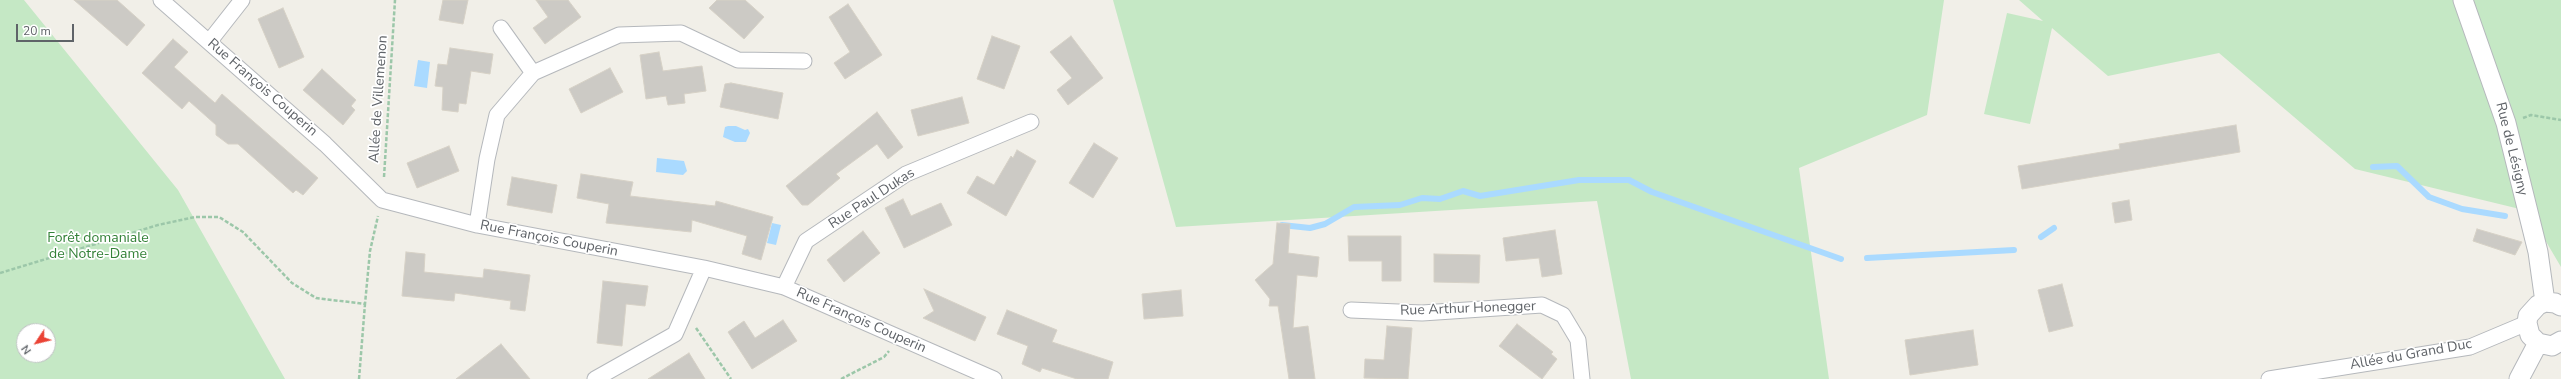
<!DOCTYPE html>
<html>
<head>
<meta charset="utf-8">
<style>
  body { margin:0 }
  #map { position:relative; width:2561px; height:379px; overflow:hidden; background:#f1efe8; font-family:"Nunito Sans",sans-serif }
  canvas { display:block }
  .north { position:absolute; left:16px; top:323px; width:40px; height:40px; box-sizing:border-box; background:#fff; border:1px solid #bfc1c3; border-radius:50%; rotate:235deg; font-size:11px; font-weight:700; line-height:16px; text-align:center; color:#5f6368 }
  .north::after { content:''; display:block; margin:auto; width:14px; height:18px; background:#ea4335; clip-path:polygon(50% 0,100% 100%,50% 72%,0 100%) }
  .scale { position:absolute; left:16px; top:24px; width:58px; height:18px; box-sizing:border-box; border:2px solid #5f6368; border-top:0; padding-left:5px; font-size:12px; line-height:14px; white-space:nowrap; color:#5f6368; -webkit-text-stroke:3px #fff; paint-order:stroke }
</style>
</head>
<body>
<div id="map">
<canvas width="2561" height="379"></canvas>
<div class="north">N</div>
<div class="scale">20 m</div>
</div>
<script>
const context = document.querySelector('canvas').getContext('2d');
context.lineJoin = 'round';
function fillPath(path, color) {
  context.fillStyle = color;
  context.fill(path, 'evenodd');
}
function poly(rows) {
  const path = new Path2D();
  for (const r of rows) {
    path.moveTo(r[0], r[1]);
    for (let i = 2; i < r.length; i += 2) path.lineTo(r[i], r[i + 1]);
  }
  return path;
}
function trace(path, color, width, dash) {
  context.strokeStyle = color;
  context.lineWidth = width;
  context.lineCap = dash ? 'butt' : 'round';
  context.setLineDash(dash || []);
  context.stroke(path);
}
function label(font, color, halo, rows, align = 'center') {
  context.font = font + ' "Nunito Sans",sans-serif';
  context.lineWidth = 3.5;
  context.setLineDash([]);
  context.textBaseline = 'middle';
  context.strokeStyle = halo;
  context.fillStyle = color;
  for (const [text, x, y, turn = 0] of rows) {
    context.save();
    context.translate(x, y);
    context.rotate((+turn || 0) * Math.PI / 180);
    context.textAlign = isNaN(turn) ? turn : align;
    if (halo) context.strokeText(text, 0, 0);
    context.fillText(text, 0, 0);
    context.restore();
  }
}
const green = poly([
  [0,0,24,0,178,190,285,379,0,379],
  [24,331,48,331,48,355,24,355],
  [1113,0,1944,0,1927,115,1799,168,1829,379,1631,379,1597,201,1176,227],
  [2019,0,2561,0,2561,267,2528,211,2355,169,2219,53,2108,76,2052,28,2030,124,1984,114,2007,13,2043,21]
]);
const water = poly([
  [418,60,430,62,427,88,414,86],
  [728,126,736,126,745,130,748,129,750,133,746,142,735,142,723,137,725,127],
  [657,158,684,161,687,171,683,175,656,172],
  [772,223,781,225,776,245,767,243]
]);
const stream = poly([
  [2373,167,2397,166,2429,197,2462,209,2505,216],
  [1282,225,1310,228,1325,224,1354,207,1400,205,1422,198,1440,199,1463,191,1480,196,1579,180,1629,180,1652,192,1841,259],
  [2041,237,2054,228],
  [1867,258,2014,250]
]);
const building = poly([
  [74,0,117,0,145,25,127,46,74,0],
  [443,0,468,0,463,24,439,20,443,0],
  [536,0,568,0,581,17,545,44,533,28,548,17,536,0],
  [717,0,745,0,764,17,744,39,709,8,717,0],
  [848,4,882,55,845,79,834,63,850,52,829,17,848,4],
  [283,8,304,57,279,68,258,19,283,8],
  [992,36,1020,46,1004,89,977,79,992,36],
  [1071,36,1103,78,1068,105,1057,90,1072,78,1050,52,1071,36],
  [173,39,188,52,174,67,215,103,222,94,318,178,303,195,296,190,293,193,238,144,228,144,216,135,216,125,189,101,182,109,142,73,173,39],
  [450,48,493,54,490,74,471,71,466,104,459,103,458,112,442,110,443,87,435,86,438,64,447,65,450,48],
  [659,52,663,71,702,66,706,91,684,94,685,103,668,105,666,96,646,99,640,55,659,52],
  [610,68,623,92,581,113,569,89,610,68],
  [322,69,356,100,351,106,355,110,343,125,303,90,322,69],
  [731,83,783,93,778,119,720,107,725,84,731,83],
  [962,97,969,123,918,136,911,110,962,97],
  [877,112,903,147,888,159,877,144,836,174,840,178,808,205,802,205,786,186,877,112],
  [2236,125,2240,152,2022,189,2018,166,2120,149,2119,144,2236,125],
  [1094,143,1118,158,1093,198,1069,183,1094,143],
  [449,146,459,171,417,188,407,163,449,146],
  [1017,150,1036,161,1006,216,967,193,977,176,994,185,1011,156,1013,158,1017,150],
  [581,174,633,182,630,196,715,206,716,201,773,217,761,260,742,254,747,236,692,220,691,232,606,223,609,204,577,198,581,174],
  [512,177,557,185,552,213,507,205,512,177],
  [903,199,911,216,941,203,952,225,904,248,885,208,903,199],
  [2129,200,2132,220,2115,223,2112,203,2129,200],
  [1277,223,1290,224,1288,253,1319,257,1317,277,1297,275,1293,328,1308,326,1315,379,1289,379,1278,306,1269,306,1270,299,1255,280,1273,264,1277,223],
  [2477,229,2522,242,2515,255,2473,241,2477,229],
  [1555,230,1562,274,1542,277,1539,258,1506,261,1503,238,1555,230],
  [863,231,880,253,844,282,827,260,863,231],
  [1348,236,1401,236,1401,281,1382,281,1382,261,1349,261,1348,236],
  [406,252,425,254,424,272,483,278,484,269,530,275,525,311,510,309,511,301,455,293,454,301,402,296,406,252],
  [1434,254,1480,255,1479,283,1434,282,1434,254],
  [603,281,648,286,645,306,626,304,622,346,597,343,603,281],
  [2062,284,2073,326,2049,332,2038,290,2062,284],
  [924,289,986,317,975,341,923,318,934,311,924,289],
  [1181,290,1183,316,1144,319,1142,294,1181,290],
  [1007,310,1057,330,1052,342,1113,362,1108,379,1077,379,1042,368,1040,372,1022,364,1028,346,997,334,1007,310],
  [783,320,797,341,752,369,728,332,744,321,755,338,783,320],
  [1517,324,1553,352,1551,354,1557,359,1542,379,1499,346,1517,324],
  [1387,326,1412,328,1408,379,1364,378,1365,359,1384,360,1387,326],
  [1973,330,1978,365,1910,375,1905,340,1973,330],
  [501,344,530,379,456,379,501,344],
  [689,353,705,379,648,379,689,353]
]);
const path = poly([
  [2523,118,2531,115,2561,120],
  [384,177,395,0],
  [0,273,158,225,195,217,219,217,243,232,292,283,316,298,365,304,370,251,378,216],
  [696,328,731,379],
  [359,379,365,304],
  [841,379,884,357,889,351]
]);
const minor = poly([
  [161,0,325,144,382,200,477,225,704,268,784,287,994,379],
  [501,28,533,73],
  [209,42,242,0],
  [477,225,487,159,497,115,533,73,619,35,681,33,738,60,804,61],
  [784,287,806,241,906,174,1031,122],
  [1351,310,1422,313,1542,305,1563,315,1578,340,1582,379],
  [595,379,675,334,704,268],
  [2269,379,2470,347,2527,323]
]);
const tertiary = poly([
  [2463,0,2506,123,2538,252,2545,302],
  [2561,306,2555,303,2545,302,2538,305,2528,316,2527,323,2530,335,2538,343,2552,346,2561,341],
  [2519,379,2538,343]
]);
const streetNames = [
  ["Rue François Couperin",262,88,41],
  ["Allée de Villemenon",379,99,-86],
  ["Rue de Lésigny",2511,149,76],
  ["Rue Paul Dukas",872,199,-33],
  ["Rue François Couperin",549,239,11],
  ["Rue Arthur Honegger",1468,309,-2],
  ["Rue François Couperin",861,321,24],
  ["Allée du Grand Duc",2411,355,-10]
];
const parkNames = [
  ["Forêt domaniale",98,239],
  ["de Notre-Dame",98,255]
];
fillPath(green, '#c5e8c5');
fillPath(water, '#aadaff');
trace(stream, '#aadaff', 6);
fillPath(building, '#cccac5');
trace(building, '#d6d1c6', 1);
trace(minor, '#b5b8bc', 17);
trace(tertiary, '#b5b8bc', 21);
trace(path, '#9cc7a9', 2.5, [4, 2]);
trace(minor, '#fff', 15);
trace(tertiary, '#fff', 19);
label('14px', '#5f6368', '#fff', streetNames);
label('14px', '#348238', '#fff', parkNames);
</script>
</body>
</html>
